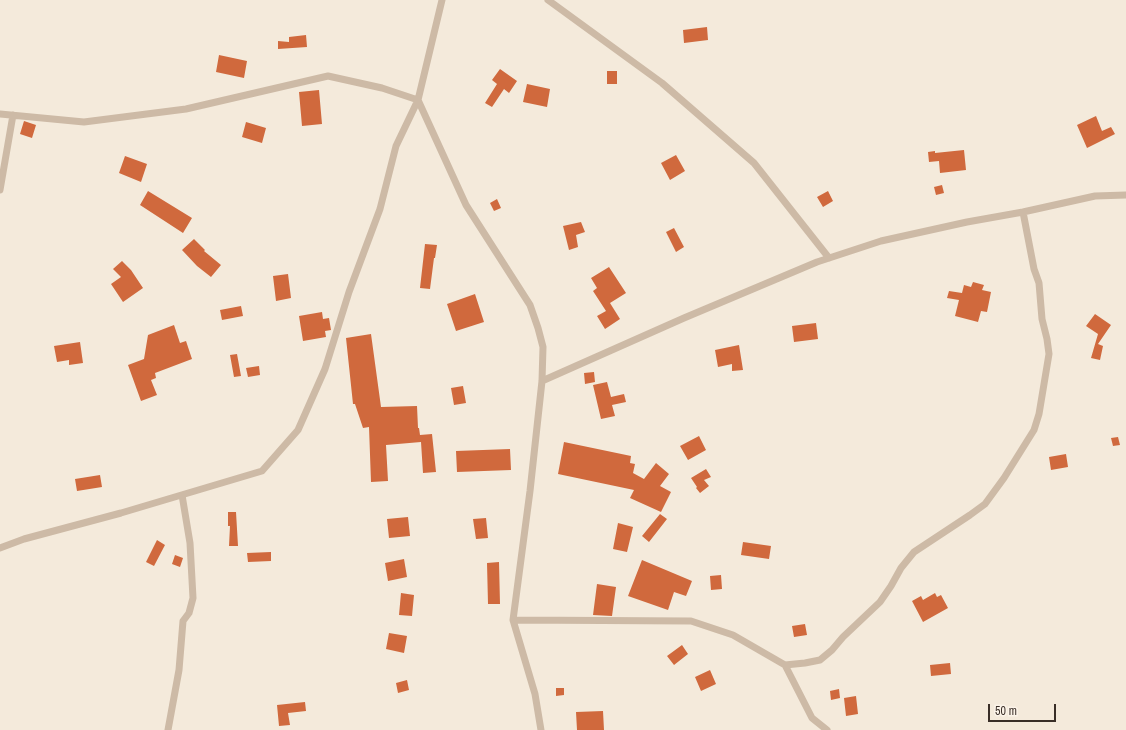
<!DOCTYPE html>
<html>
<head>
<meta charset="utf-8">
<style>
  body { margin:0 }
  #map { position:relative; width:1126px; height:730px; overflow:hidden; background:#f4eadb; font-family:"Archivo Narrow",sans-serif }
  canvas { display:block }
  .scale { position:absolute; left:988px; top:704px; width:68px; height:18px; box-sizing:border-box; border:2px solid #392e27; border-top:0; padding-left:5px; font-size:12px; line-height:14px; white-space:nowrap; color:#392e27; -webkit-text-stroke:3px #fbf3e8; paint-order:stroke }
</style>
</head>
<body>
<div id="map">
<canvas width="1126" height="730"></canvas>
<div class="scale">50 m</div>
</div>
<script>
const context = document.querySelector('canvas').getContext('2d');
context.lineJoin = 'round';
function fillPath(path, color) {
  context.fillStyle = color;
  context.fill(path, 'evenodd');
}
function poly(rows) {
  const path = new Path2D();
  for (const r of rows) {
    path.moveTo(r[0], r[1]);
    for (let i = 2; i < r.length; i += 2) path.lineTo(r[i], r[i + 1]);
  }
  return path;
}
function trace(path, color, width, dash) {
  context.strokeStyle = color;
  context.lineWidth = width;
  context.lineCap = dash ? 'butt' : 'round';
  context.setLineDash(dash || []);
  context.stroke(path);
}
const building = poly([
  [707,27,708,40,684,43,683,30],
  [306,35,307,47,278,49,278,41,289,42,289,37],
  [219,55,247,61,244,78,216,72],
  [500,69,517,81,509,93,504,89,492,107,485,103,497,84,492,80],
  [607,71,617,71,617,84,607,84],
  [527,84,550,89,547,107,523,102],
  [319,90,322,124,302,126,299,92],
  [1096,116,1102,131,1111,127,1115,134,1087,148,1077,125],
  [24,121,36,125,32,138,20,134],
  [246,122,266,128,262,143,242,137],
  [964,150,966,170,940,173,939,161,929,162,928,152,935,151,935,153],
  [676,155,685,171,670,180,661,163],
  [125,156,147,164,141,182,119,173],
  [942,185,944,193,936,195,934,187],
  [148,191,192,218,183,233,140,205],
  [828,191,833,201,823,207,817,197],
  [497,199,501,208,494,211,490,203],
  [581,222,585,232,576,235,578,247,569,250,563,226],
  [674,228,684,247,676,252,666,232],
  [194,239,205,250,204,251,221,265,211,277,197,266,182,250],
  [425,244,437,245,435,258,434,258,430,289,420,288],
  [122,261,131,270,143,288,123,302,111,284,121,277,113,269],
  [609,267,626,293,610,303,620,319,605,329,597,316,606,311,593,291,597,288,591,278],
  [288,274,291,298,276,301,273,276],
  [973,282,984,285,982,290,991,292,987,312,981,311,978,322,955,316,959,300,947,298,949,291,962,293,964,285,971,287],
  [475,294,484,322,456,331,447,304],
  [241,306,243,316,222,320,220,310],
  [322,312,323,319,329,318,331,330,325,331,326,337,303,341,299,316],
  [1095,314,1111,325,1098,344,1103,346,1100,360,1091,358,1098,334,1086,326],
  [816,323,818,339,794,342,792,326],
  [174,325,180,343,186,341,192,359,155,373,156,378,151,380,157,395,141,401,128,365,144,359,148,335],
  [371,334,381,407,417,406,418,428,419,428,420,435,432,434,436,472,423,473,421,442,386,445,388,481,371,482,369,427,363,428,355,404,353,404,346,338],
  [80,342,83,363,69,365,69,360,57,362,54,346],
  [739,345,743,370,732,371,732,364,718,367,715,350],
  [237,354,241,376,234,377,230,355],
  [259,366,260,375,248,377,246,368],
  [594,372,595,382,585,384,584,373],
  [607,382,611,397,624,394,626,402,612,405,615,416,601,419,593,385],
  [463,386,466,403,454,405,451,388],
  [699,436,706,450,688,460,680,446],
  [1118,437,1120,445,1113,446,1111,438],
  [564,442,631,456,630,463,635,464,633,473,644,479,656,463,669,474,660,486,671,492,661,512,630,498,634,490,558,474],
  [510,449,511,470,457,472,456,451],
  [1066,454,1068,467,1051,470,1049,457],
  [706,469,711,477,704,480,709,486,700,493,696,488,697,487,691,478],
  [100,475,102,487,77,491,75,479],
  [228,512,236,512,238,546,229,546,230,526,228,526],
  [660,514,667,519,649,542,642,536],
  [408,517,410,536,389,538,387,519],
  [486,518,488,538,476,539,473,519],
  [618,523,633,527,627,552,613,549],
  [157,540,165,545,154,566,146,562],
  [743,542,771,546,769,559,741,555],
  [271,552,271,561,248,562,247,553],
  [175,555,183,558,180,567,172,564],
  [404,559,407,577,388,581,385,563],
  [642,560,692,581,686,596,674,592,668,610,628,596],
  [499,562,500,604,488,604,487,563],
  [721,575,722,589,711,590,710,576],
  [597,584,616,587,612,616,593,615],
  [401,593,414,595,412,616,399,615],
  [935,593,937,597,941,595,948,608,923,622,912,601,921,596,923,600],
  [805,624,807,635,794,637,792,626],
  [389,633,407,636,404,653,386,649],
  [682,645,688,654,674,665,667,656],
  [950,663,951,674,931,676,930,665],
  [710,670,716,684,701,691,695,677],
  [407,680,409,690,398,693,396,683],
  [556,688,564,688,564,695,556,696],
  [839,689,840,698,831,700,830,691],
  [856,696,858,714,846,716,844,698],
  [305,702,306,711,288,713,290,725,279,726,277,705],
  [603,711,604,730,577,730,576,712]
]);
const minor = poly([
  [548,0,662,83,754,163,829,258],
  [0,114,84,122,186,109,328,76,382,88,418,100,466,205,530,305,538,328,543,347,542,381,530,491,513,620,535,694,541,730],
  [0,190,13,115],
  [542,381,684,318,817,262,881,241,967,222,1023,212,1095,196,1126,195],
  [0,548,24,539,121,513,262,471,298,430,325,369,349,292,380,209,396,146,418,100,442,0],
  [513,620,691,621,733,635,785,665,812,718,827,730],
  [785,665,805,663,820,660,832,650,843,637,880,602,891,586,901,568,914,552,970,515,985,504,1004,478,1034,430,1039,414,1049,354,1047,339,1042,319,1039,283,1034,269,1023,212],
  [168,730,179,670,183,621,189,613,193,598,190,543,182,495]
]);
fillPath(building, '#d0693d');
trace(minor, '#cdbaa6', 7);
</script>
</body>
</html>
